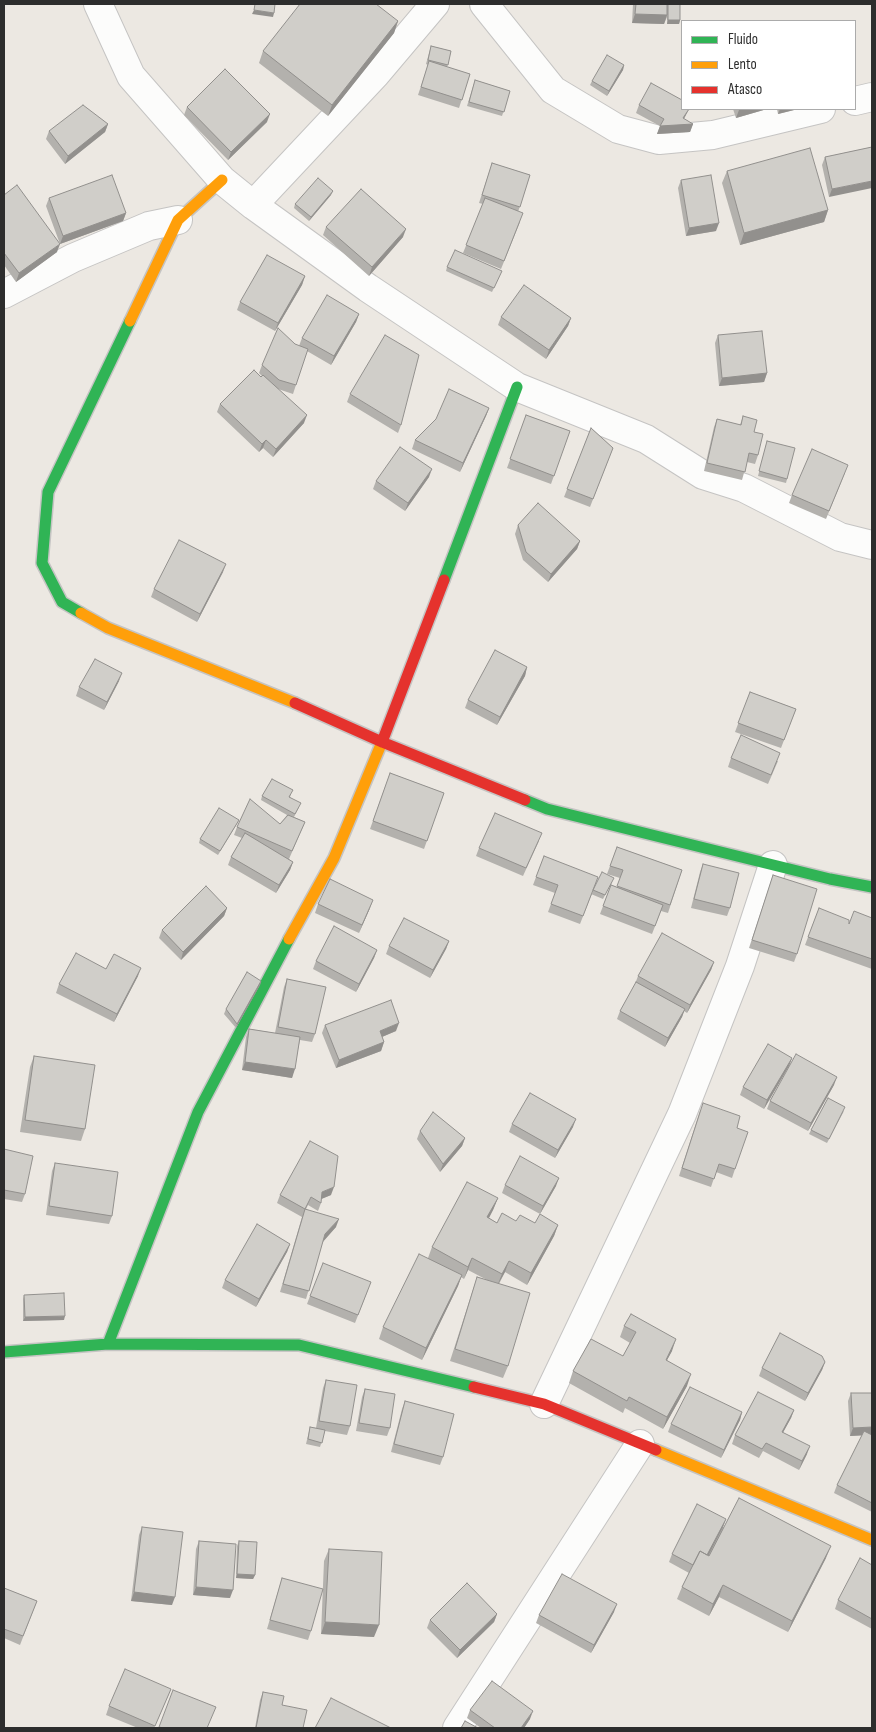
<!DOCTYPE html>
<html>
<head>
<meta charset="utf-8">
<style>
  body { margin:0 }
  #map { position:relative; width:876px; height:1732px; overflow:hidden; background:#ece8e2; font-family:"Sofia Sans Condensed",sans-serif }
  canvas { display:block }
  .frame { position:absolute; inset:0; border:5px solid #2d2d2d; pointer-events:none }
  .legend { position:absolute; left:681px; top:20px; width:175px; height:90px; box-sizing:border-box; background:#fff; border:1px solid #ababab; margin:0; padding:6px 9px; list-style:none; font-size:15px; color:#2d2d2d }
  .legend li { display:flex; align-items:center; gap:10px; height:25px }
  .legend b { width:25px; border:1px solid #ababab }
</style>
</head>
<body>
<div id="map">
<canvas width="876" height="1732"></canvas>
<div class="frame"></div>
<ul class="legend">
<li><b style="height:6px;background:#30b455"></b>Fluido</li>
<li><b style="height:6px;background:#ff9f0a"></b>Lento</li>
<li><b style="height:6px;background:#e5322d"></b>Atasco</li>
</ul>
</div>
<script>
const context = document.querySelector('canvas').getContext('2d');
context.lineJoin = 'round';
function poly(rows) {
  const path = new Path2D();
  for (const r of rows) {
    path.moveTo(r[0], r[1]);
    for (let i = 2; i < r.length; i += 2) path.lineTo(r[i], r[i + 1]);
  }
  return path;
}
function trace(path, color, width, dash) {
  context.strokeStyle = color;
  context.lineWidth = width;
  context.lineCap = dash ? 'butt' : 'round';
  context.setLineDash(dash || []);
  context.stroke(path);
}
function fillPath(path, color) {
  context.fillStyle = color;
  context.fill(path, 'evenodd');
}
const street = poly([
  [98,4,131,76,222,180,253,205,368,288,517,387,646,439,703,475,744,488,840,537,872,545],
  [484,4,553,90,618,129,659,140,713,135,821,109],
  [855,101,872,97],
  [253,205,375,75,435,4],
  [4,294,73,258,149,226,178,220],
  [544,1404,682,1114,740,966,773,865],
  [457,1728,640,1444]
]);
const fast = poly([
  [444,580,517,387],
  [81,613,62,602,42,563,48,492,130,321],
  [525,800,547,809,830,879,872,887],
  [108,1344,198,1112,289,939],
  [4,1352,108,1344,299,1345,474,1387]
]);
const slow = poly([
  [130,321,178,220,222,180],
  [81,613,108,628,295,703],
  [289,939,334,858,382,742],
  [656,1450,872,1540]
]);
const jam = poly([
  [295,703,382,742,525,800],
  [382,742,444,580],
  [474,1387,544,1404,656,1450]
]);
const wall = poly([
  [633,4,680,4,680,20,679,24,667,24,667,17,664,24,632,23],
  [398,21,394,33,328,116,259,63,263,51],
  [431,46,451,51,447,67,470,74,459,108,418,95,428,65,426,64],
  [624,65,623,70,607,96,590,85,592,81],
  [475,80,510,91,502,116,467,106],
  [639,105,689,109,684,119,693,124,690,132,657,134,660,126,636,113],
  [187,107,267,122,228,160,184,115],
  [733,109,767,109,736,118],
  [777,109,798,109,778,114],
  [108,124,105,132,65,164,46,139,49,131],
  [872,147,829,197,822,165,825,157],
  [492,163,530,175,518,212,520,222,501,269,463,253,483,204,479,203],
  [727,171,828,210,824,222,740,245,722,183],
  [681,180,716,231,686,236,678,188],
  [4,195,57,252,16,282,4,265],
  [331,195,309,221,294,208,295,204],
  [49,198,126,213,123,221,60,244,46,206],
  [326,227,403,237,369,276,323,235],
  [447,267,500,275,492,292,446,271],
  [305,276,302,285,275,331,237,310,240,302],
  [359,314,356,322,331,365,307,351,293,394,278,389,304,423,273,457,263,448,259,452,217,412,220,404,261,377,262,376,259,373,262,365,295,344,299,346,302,338],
  [501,317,571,318,568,326,546,359,498,325],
  [718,335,767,373,764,382,719,386,715,343],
  [350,394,401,425,398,433,347,402],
  [489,408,486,416,460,472,412,449,415,440],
  [526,415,570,431,551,484,507,468],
  [743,416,754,432,758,455,755,464,747,462,742,480,704,471,714,427,717,419,740,425],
  [591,428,613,448,590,507,564,497],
  [767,441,787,479,786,483,758,476],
  [845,473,826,519,789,503,792,495],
  [429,477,405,511,373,489,376,481],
  [518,525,580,541,577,549,548,582,523,560,515,534],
  [223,572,197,622,151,597,154,589],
  [527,667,525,676,497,725,465,708,468,700],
  [119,681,104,710,76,696,79,687],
  [750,692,796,709,781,748,735,732],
  [731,758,778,761,768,784,728,767],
  [390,773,444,793,424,849,370,829],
  [291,794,290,797,299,807,294,817,305,822,289,859,293,862,290,870,276,893,228,865,231,857,242,838,234,835,237,827,280,824,287,815,261,800,262,796],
  [239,820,237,824,218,855,199,843,200,839],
  [539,841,523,876,476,856,479,848],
  [617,847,682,870,668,913,661,911,652,934,600,914,611,885,617,887,620,878,607,874],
  [544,856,593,890,612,882,603,899,591,894,593,891,580,924,548,912,555,893,533,885],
  [703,864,730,908,727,916,691,908,700,872],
  [773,875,797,954,794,962,749,948],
  [318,904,370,908,359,933,315,913],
  [227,908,224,916,181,960,159,938,162,930],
  [819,908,849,924,872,918,872,969,805,945],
  [449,941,446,949,430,978,386,954,389,946],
  [377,950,374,958,356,992,313,969,316,961],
  [714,962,711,970,687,1013,684,1011,682,1017,665,1047,617,1019,620,1011,635,984,638,976],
  [138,976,114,1022,56,993,59,984],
  [287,979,315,1034,312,1042,300,1040,292,1078,242,1070,246,1037,249,1029,275,1033,284,987],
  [261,981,260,985,236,1028,224,1014,226,1009],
  [325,1025,396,1031,382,1037,384,1042,381,1051,336,1068,322,1033],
  [34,1056,85,1129,81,1141,20,1132,30,1067],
  [792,1058,789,1066,764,1109,740,1095,743,1087],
  [834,1085,808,1131,767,1109,770,1101],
  [700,1111,737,1128,735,1169,732,1178,716,1172,711,1187,679,1176],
  [844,1111,827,1143,809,1134,811,1130],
  [512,1124,573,1127,555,1158,509,1132],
  [420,1131,465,1138,462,1146,440,1172,417,1139],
  [4,1149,25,1194,22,1202,4,1199],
  [55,1163,112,1216,109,1224,46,1215,52,1171],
  [505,1185,556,1186,540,1214,502,1193],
  [280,1195,331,1195,321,1199,321,1203,318,1211,308,1205,306,1209,336,1227,323,1241,306,1299,280,1292,302,1217,277,1203],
  [498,1198,493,1210,489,1218,497,1223,516,1221,558,1225,554,1236,527,1285,505,1272,499,1284,508,1366,503,1378,450,1361,477,1277,487,1280,468,1270,464,1279,461,1277,458,1286,422,1360,379,1339,383,1327,428,1258,432,1247],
  [290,1244,287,1252,256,1307,222,1288,225,1280],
  [368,1290,355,1323,307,1304,310,1296],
  [24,1295,64,1320,23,1321,23,1299],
  [624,1326,672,1351,667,1360,687,1386,663,1429,625,1408,623,1413,569,1383,573,1371,623,1356,630,1343,620,1337],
  [825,1362,822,1370,805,1401,759,1376,762,1368],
  [326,1380,350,1426,347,1435,325,1431,320,1447,306,1444,310,1427,316,1428,323,1388],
  [365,1389,390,1428,387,1436,356,1431,362,1397],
  [851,1393,872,1393,872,1512,834,1493,837,1485,862,1435,850,1436,848,1401],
  [405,1401,443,1457,440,1465,391,1452,402,1409],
  [794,1410,791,1418,783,1432,807,1454,799,1470,763,1451,759,1458,732,1444,735,1435],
  [742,1412,740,1420,721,1458,668,1432,671,1424],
  [726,1519,723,1527,826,1558,788,1632,719,1597,709,1616,677,1599,682,1587,689,1573,669,1562,672,1554],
  [142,1527,172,1605,131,1601,139,1535],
  [199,1541,230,1598,193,1595,196,1549],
  [239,1541,255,1575,253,1579,236,1578,237,1546],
  [329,1549,374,1637,321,1634,324,1561],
  [872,1565,872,1629,835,1609,838,1600],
  [282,1578,311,1631,308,1640,267,1629],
  [4,1588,37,1601,20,1645,4,1638],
  [614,1612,591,1653,536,1623,539,1615],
  [497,1614,494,1622,457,1658,427,1628,430,1620],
  [171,1689,154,1728,138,1728,106,1715,109,1706],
  [263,1692,282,1705,303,1728,255,1728,260,1700],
  [470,1710,530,1719,524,1728,481,1728,467,1718]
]);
const shadedWall = poly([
  [254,10,274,13,273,17,252,14],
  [635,14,667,15,664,24,632,23],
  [668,20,680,20,679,24,667,24],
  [398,21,394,33,328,116,332,105],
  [624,65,623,70,607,96,609,91],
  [689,109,681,124,693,124,690,132,657,134,660,126,683,118],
  [742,109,767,109,736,118,739,110],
  [780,109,798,109,778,114],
  [270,114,267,122,228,160,231,152],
  [108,124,105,132,65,164,68,156],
  [872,181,872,188,829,197,832,189],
  [333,191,331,195,309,221,311,217],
  [828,210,824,222,740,245,744,233],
  [126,213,123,221,60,244,63,236],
  [719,223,716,231,686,236,689,228],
  [406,229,403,237,369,276,372,267],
  [60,244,57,252,16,282,19,273],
  [305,276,302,285,275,331,278,323],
  [359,314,356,322,331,365,334,356],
  [571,318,568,326,546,359,549,350],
  [767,373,764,382,719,386,722,378],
  [489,408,486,416,460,472,463,463],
  [307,415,304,423,273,457,276,449],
  [266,440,263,448,259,452,262,444],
  [432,469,429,477,405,511,408,503],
  [580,541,577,549,548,582,551,574],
  [226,564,223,572,197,622,200,614],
  [527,667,525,676,497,725,500,717],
  [122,673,119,681,104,710,107,702],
  [293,862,290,870,276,893,279,885],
  [373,900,370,908,359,933,362,925],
  [227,908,224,916,181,960,183,952],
  [449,941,446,949,430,978,433,970],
  [377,950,374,958,356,992,359,984],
  [714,962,711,970,687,1013,690,1005],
  [141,968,138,976,114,1022,117,1014],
  [261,981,260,985,236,1028,237,1024],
  [685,1009,682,1017,665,1047,668,1038],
  [399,1023,396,1031,377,1039,380,1031],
  [384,1042,381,1051,336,1068,339,1060],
  [792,1058,789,1066,764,1109,767,1100],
  [245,1062,295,1069,292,1078,242,1070],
  [837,1077,834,1085,808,1131,811,1123],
  [576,1119,573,1127,555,1158,558,1150],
  [465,1138,462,1146,440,1172,443,1164],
  [559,1178,556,1186,540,1214,543,1206],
  [334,1187,331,1195,319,1200,322,1192],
  [498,1198,493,1210,483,1229,487,1217],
  [339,1219,336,1227,322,1243,325,1234],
  [558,1225,554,1236,527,1285,531,1273],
  [290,1244,287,1252,256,1307,259,1299],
  [472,1258,468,1270,464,1279,468,1267],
  [509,1261,505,1272,497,1286,502,1274],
  [462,1275,458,1286,422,1360,426,1348],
  [65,1316,64,1320,23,1321,25,1317],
  [676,1339,672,1351,661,1371,666,1360],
  [825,1362,822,1370,805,1401,808,1393],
  [691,1374,687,1386,663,1429,667,1417],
  [794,1410,791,1418,779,1440,782,1432],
  [742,1412,740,1420,721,1458,724,1450],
  [872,1427,872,1435,850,1436,853,1428],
  [810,1446,807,1454,799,1470,802,1461],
  [726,1519,723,1527,703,1566,706,1557],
  [831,1546,826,1558,788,1632,792,1621],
  [237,1574,255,1575,253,1579,236,1578],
  [723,1585,719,1597,709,1616,713,1604],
  [196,1587,233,1590,230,1598,193,1595],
  [134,1592,175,1597,172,1605,131,1601],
  [617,1604,614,1612,591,1653,594,1645],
  [497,1614,494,1622,457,1658,460,1650],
  [325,1622,379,1625,374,1637,321,1634],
  [533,1711,530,1719,524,1728,521,1728]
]);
const building = poly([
  [255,4,275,4,274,13,254,10,255,4],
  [300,4,376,4,398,21,332,105,263,51,300,4],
  [636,4,667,4,667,15,635,14,636,4],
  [668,4,680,4,680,20,668,20,668,4],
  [431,46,451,51,448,65,428,60,431,46],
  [607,55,624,65,609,91,592,81,607,55],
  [429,61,470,74,462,100,421,87,429,61],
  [225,69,270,114,231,152,187,107,225,69],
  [475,80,510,91,504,112,469,102,475,80],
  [651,83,682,100,682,109,689,109,683,118,693,124,660,126,664,119,639,105,651,83],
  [83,105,108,124,68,156,49,131,83,105],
  [872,147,872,181,832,189,825,157,872,147],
  [810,148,828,210,744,233,727,171,810,148],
  [492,163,530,175,520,207,482,195,492,163],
  [112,175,126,213,63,236,49,198,112,175],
  [711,175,719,223,689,228,681,180,711,175],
  [318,178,333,191,311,217,295,204,318,178],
  [17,185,60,244,19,273,4,253,4,195,17,185],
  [361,189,406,229,372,267,326,227,361,189],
  [485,198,523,213,504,261,466,245,485,198],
  [455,250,502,271,494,288,447,267,455,250],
  [267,255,305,276,278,323,240,302,267,255],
  [524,285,571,318,549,350,501,317,524,285],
  [327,295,359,314,334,356,302,338,327,295],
  [278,328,295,344,308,349,296,385,279,380,262,365,278,328],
  [762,331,767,373,722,378,718,335,762,331],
  [385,335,419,355,401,425,350,394,385,335],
  [254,370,261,377,263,375,307,415,276,449,266,440,262,444,220,404,254,370],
  [449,389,489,408,463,463,415,440,436,419,449,389],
  [526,415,570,431,554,476,510,459,526,415],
  [743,416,757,420,754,432,763,434,758,455,749,453,745,472,707,463,717,419,741,425,743,416],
  [591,428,613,448,593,499,567,489,591,428],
  [767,441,795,448,787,479,759,471,767,441],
  [400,447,432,469,408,503,376,481,400,447],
  [812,449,848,465,829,511,792,495,812,449],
  [538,503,580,541,551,574,526,552,518,525,538,503],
  [179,540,226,564,200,614,154,589,179,540],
  [495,650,527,667,500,717,468,700,495,650],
  [95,659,122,673,107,702,79,687,95,659],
  [750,692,796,709,784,740,738,723,750,692],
  [741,735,780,753,771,775,731,758,741,735],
  [390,773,444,793,427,841,373,821,390,773],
  [272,779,293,790,289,797,301,803,295,814,262,796,272,779],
  [250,799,280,824,288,815,305,822,292,851,237,827,250,799],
  [219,808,239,820,220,851,200,839,219,808],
  [495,813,542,833,526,868,479,848,495,813],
  [245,833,293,862,279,885,231,857,245,833],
  [617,847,682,870,670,905,617,886,623,870,610,866,617,847],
  [544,856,598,877,583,916,551,904,558,885,536,877,544,856],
  [703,864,739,873,730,908,694,899,703,864],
  [602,872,614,878,605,895,593,890,602,872],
  [773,875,817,889,797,954,752,940,773,875],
  [330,879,373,900,362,925,318,904,330,879],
  [611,885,663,905,655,926,603,906,611,885],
  [206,886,227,908,183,952,162,930,206,886],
  [819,908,849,920,849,924,854,911,872,918,872,959,808,937,819,908],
  [404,918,449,941,433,970,389,946,404,918],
  [334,926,377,950,359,984,316,961,334,926],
  [662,933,714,962,690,1005,638,976,662,933],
  [76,953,106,969,114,954,141,968,117,1014,59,984,76,953],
  [247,972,261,981,237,1024,226,1009,247,972],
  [287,979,326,987,315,1034,278,1027,287,979],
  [636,982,685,1009,668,1038,620,1011,636,982],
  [391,1000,399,1023,380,1031,384,1042,339,1060,325,1025,391,1000],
  [249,1029,300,1037,295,1069,245,1062,249,1029],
  [768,1044,792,1058,767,1100,743,1087,768,1044],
  [796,1054,837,1077,811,1123,770,1101,796,1054],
  [34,1056,95,1065,85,1129,25,1120,34,1056],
  [530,1093,576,1119,558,1150,512,1124,530,1093],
  [828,1098,845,1107,829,1139,811,1130,828,1098],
  [703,1103,740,1116,737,1128,748,1132,735,1169,719,1164,714,1179,682,1168,703,1103],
  [433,1112,465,1138,443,1164,420,1131,433,1112],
  [310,1141,338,1156,334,1187,322,1192,321,1203,311,1197,305,1209,339,1219,325,1234,309,1291,283,1284,305,1209,280,1195,310,1141],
  [4,1149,33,1156,25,1194,4,1190,4,1149],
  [520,1156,559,1178,543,1206,505,1185,520,1156],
  [55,1163,118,1172,112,1216,49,1206,55,1163],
  [467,1182,498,1198,487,1217,497,1223,502,1213,516,1221,520,1215,535,1223,540,1214,558,1225,531,1273,509,1261,502,1274,472,1258,468,1267,432,1247,467,1182],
  [257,1224,290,1244,259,1299,225,1280,257,1224],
  [419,1254,462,1275,426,1348,383,1327,419,1254],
  [323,1263,371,1282,358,1315,310,1296,323,1263],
  [477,1277,530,1293,508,1366,455,1349,477,1277],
  [64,1293,65,1316,25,1317,24,1295,64,1293],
  [631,1314,676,1339,666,1360,691,1374,667,1417,629,1397,627,1401,573,1371,591,1339,623,1356,636,1332,624,1326,631,1314],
  [780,1333,822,1356,825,1362,808,1393,762,1368,780,1333],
  [326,1380,357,1385,350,1426,319,1421,326,1380],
  [690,1387,742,1412,724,1450,671,1424,690,1387],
  [365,1389,395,1394,390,1428,359,1423,365,1389],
  [758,1392,794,1410,782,1432,810,1446,802,1461,766,1443,762,1449,735,1435,758,1392],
  [851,1393,872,1393,872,1427,853,1428,851,1393],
  [405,1401,454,1414,443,1457,394,1444,405,1401],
  [310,1427,325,1430,322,1443,308,1439,310,1427],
  [864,1431,872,1435,872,1503,837,1485,864,1431],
  [739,1498,831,1546,792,1621,723,1585,713,1604,682,1587,700,1551,709,1556,739,1498],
  [697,1504,726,1519,707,1555,700,1551,693,1565,672,1554,697,1504],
  [142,1527,183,1532,175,1597,134,1592,142,1527],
  [199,1541,236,1544,233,1590,196,1587,199,1541],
  [239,1541,257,1542,255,1575,237,1574,239,1541],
  [329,1549,382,1552,379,1625,325,1622,329,1549],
  [860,1558,872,1565,872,1619,838,1600,860,1558],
  [562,1574,617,1604,594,1645,539,1615,562,1574],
  [282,1578,323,1589,311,1631,270,1620,282,1578],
  [467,1583,497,1614,460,1650,430,1620,467,1583],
  [4,1588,37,1601,23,1636,4,1629,4,1588],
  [125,1669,171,1689,155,1726,109,1706,125,1669],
  [492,1681,533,1711,521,1728,495,1728,470,1710,492,1681],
  [173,1690,216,1707,207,1728,163,1728,159,1727,173,1690],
  [263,1692,284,1696,282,1705,307,1710,303,1728,256,1728,263,1692],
  [331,1698,391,1728,315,1728,331,1698],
  [465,1721,478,1728,461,1728,465,1721]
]);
trace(street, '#c5c4c3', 30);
trace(fast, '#c5c4c3', 14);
trace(slow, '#c5c4c3', 14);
trace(jam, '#c5c4c3', 14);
trace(street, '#fcfcfb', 28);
trace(fast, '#30b455', 11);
trace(slow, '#ff9f0a', 11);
trace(jam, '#e5322d', 11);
fillPath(wall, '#b3b1ad');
fillPath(shadedWall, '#92908d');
fillPath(building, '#d0cec9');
trace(building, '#92908d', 1);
</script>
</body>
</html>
